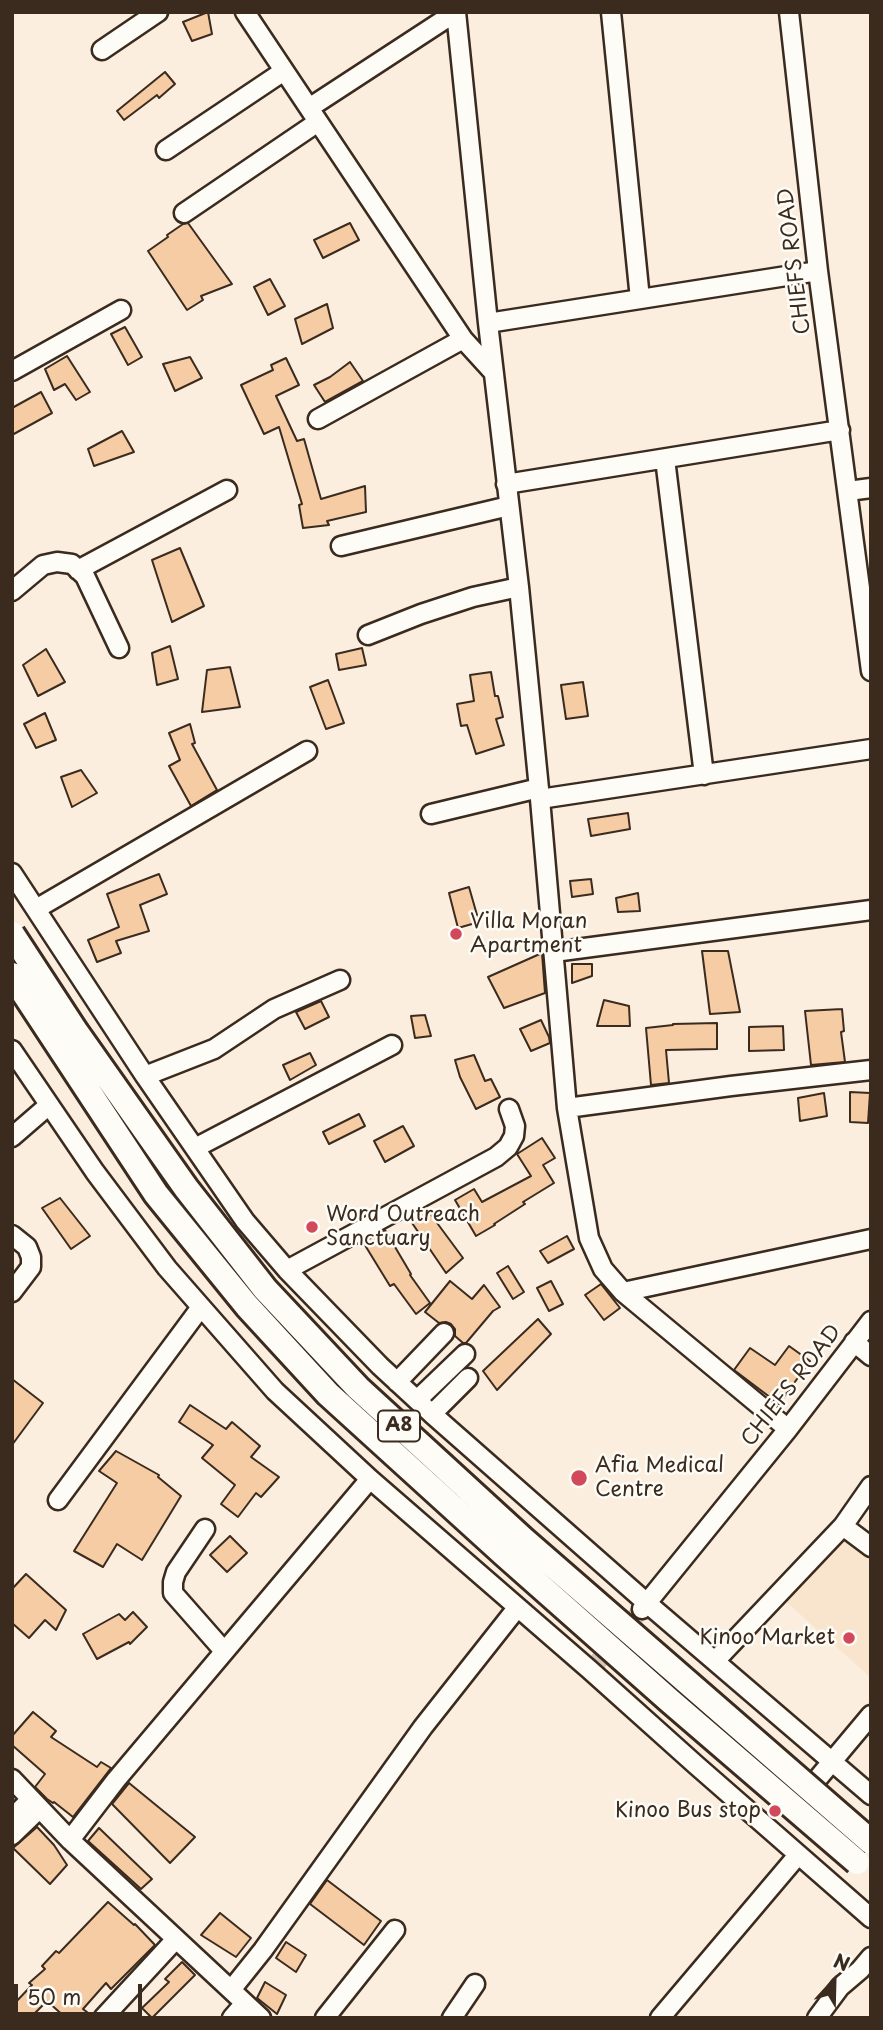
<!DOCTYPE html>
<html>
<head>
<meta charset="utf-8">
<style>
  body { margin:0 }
  #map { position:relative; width:883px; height:2030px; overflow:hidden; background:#fbeede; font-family:"Playpen Sans",sans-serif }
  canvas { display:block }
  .frame { position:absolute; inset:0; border:14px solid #3b2a1e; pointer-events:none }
  .north { position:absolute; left:799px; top:1946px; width:70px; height:70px; -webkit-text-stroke:5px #fdfcf7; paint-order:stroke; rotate:22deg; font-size:19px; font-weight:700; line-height:28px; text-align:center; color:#3b2a1e }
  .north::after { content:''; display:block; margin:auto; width:24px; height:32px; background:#3b2a1e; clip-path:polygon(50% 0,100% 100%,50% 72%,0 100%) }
  .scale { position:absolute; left:14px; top:1984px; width:128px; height:32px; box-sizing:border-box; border:4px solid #3b2a1e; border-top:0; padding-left:9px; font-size:21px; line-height:24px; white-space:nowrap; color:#3b2a1e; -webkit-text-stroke:5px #fdfcf7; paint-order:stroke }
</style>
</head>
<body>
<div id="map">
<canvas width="883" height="2030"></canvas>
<div class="frame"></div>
<div class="north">N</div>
<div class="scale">50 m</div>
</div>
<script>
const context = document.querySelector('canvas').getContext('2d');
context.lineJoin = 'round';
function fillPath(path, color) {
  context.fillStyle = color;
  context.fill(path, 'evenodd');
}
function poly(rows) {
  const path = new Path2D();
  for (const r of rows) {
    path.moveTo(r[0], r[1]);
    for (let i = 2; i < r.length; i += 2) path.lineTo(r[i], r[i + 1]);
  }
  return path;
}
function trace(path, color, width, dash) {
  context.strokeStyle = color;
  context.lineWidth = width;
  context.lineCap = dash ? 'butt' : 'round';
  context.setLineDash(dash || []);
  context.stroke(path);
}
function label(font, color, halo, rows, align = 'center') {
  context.font = font + ' "Playpen Sans",sans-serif';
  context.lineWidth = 5;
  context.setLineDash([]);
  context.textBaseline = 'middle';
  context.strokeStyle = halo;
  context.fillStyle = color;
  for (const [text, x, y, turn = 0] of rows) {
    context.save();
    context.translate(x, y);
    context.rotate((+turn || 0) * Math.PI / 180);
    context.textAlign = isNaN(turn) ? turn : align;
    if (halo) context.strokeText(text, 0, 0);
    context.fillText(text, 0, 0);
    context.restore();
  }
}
const built = poly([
  [845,1534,871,1552,871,1678,783,1599]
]);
const building = poly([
  [208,12,212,34,192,41,183,22,208,12],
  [165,72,175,84,159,98,157,95,124,120,117,111,165,72],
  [188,223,232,284,201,296,203,300,187,310,148,251,168,237,167,235,183,224,188,223],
  [350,223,359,240,323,258,314,240,350,223],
  [270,279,285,306,268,315,254,287,270,279],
  [327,304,333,328,302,344,295,319,327,304],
  [125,327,142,357,128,365,111,334,125,327],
  [67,356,90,392,76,400,65,384,54,390,45,369,67,356],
  [190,357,202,378,175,391,163,364,190,357],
  [286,358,299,385,276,396,297,441,304,439,321,499,365,486,366,512,327,521,329,525,303,528,299,505,302,504,279,427,264,434,241,385,273,370,271,365,286,358],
  [350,362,363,381,325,402,314,385,330,377,350,362],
  [41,392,52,413,12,435,12,408,41,392],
  [122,431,134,452,94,466,88,449,122,431],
  [180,548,204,606,172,622,152,560,180,548],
  [170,646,178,679,157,685,152,653,170,646],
  [362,648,366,665,339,670,336,654,362,648],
  [46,649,65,682,38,696,23,665,46,649],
  [230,667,240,707,202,712,207,670,230,667],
  [491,672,495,696,498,696,503,717,496,719,504,745,476,754,467,725,461,726,457,704,474,701,470,675,491,672],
  [328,680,344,723,326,729,310,687,328,680],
  [583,682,588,716,566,719,561,685,583,682],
  [45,713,56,740,36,748,24,724,45,713],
  [190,724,195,743,192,744,217,790,191,806,169,766,180,760,169,733,190,724],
  [81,770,97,793,72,807,61,777,81,770],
  [628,813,630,829,591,836,588,819,628,813],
  [159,874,167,894,140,905,149,931,116,941,121,953,97,962,88,940,119,927,107,894,159,874],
  [591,879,593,894,572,897,570,881,591,879],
  [469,887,479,922,458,928,449,893,469,887],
  [638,893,640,911,618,912,616,898,638,893],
  [702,951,728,951,740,1012,710,1014,702,951],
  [542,953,545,993,504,1008,488,977,542,953],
  [572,964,592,964,592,976,572,983,572,964],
  [604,1000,629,1006,630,1026,597,1026,604,1000],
  [321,1001,329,1017,305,1029,296,1012,321,1001],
  [842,1009,844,1031,841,1032,845,1062,811,1065,805,1011,842,1009],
  [425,1015,431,1036,415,1038,411,1016,425,1015],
  [541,1020,549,1037,550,1043,531,1051,520,1029,541,1020],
  [717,1023,717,1049,666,1050,669,1083,651,1085,646,1028,673,1025,673,1024,717,1023],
  [783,1026,784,1050,749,1051,749,1027,783,1026],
  [310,1053,316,1065,290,1080,283,1065,310,1053],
  [474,1055,485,1081,491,1079,500,1097,476,1109,460,1077,455,1060,474,1055],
  [850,1092,870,1093,868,1123,850,1122,850,1092],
  [824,1093,827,1116,800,1121,798,1098,824,1093],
  [359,1114,365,1126,329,1144,323,1132,359,1114],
  [403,1126,414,1146,385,1162,374,1141,403,1126],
  [542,1138,555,1158,543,1165,554,1183,523,1202,525,1204,494,1224,495,1225,476,1236,455,1200,474,1189,482,1202,531,1176,517,1154,542,1138],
  [60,1198,90,1236,71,1249,42,1208,60,1198],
  [426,1208,463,1258,446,1273,408,1217,426,1208],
  [385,1230,411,1274,410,1275,430,1303,416,1314,394,1284,390,1286,363,1242,385,1230],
  [567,1236,574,1249,548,1263,540,1251,567,1236],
  [508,1266,524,1292,513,1299,497,1273,508,1266],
  [450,1281,472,1299,484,1285,500,1307,493,1311,466,1343,463,1343,455,1336,455,1329,451,1324,446,1322,439,1323,425,1312,450,1281],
  [551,1281,563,1304,549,1311,537,1288,551,1281],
  [601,1284,620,1308,604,1320,585,1295,601,1284],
  [538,1319,551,1334,497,1390,483,1371,538,1319],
  [789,1346,810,1361,779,1404,734,1370,750,1348,775,1365,789,1346],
  [12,1379,43,1403,12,1445,12,1379],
  [190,1405,226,1429,232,1422,260,1446,251,1457,279,1477,261,1497,256,1493,238,1517,221,1504,235,1485,202,1458,213,1445,179,1422,190,1405],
  [116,1451,159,1475,158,1477,181,1496,142,1560,117,1544,103,1567,74,1551,117,1483,99,1471,116,1451],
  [230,1536,247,1553,227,1572,210,1555,230,1536],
  [26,1574,66,1610,56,1630,45,1620,29,1638,12,1623,12,1589,26,1574],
  [133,1612,147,1627,130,1644,129,1642,97,1659,83,1634,119,1614,125,1620,133,1612],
  [33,1712,56,1731,51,1737,97,1767,101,1762,111,1768,73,1817,54,1802,53,1803,47,1799,35,1787,45,1774,12,1745,12,1736,33,1712],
  [129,1783,195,1837,170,1863,112,1804,129,1783],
  [37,1827,54,1845,67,1865,50,1884,13,1848,37,1827],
  [99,1828,152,1879,141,1889,88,1841,99,1828],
  [327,1880,381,1921,364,1945,310,1904,327,1880],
  [108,1902,134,1925,135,1924,155,1945,111,1989,106,1983,83,2009,92,2016,92,2018,66,2018,47,2001,30,2018,12,2018,12,2006,32,1985,29,1983,45,1969,42,1966,56,1951,59,1953,108,1902],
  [220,1913,251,1938,236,1957,201,1935,220,1913],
  [286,1942,306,1955,296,1972,276,1958,286,1942],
  [182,1962,195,1975,152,2018,142,2008,169,1982,165,1979,182,1962],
  [265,1982,286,1995,277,2014,257,1998,265,1982]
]);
const minorTunnel = poly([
  [596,1664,642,1609]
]);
const minor = poly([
  [245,12,463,339,494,373],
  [456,12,488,323,519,587,540,799,567,1108,589,1238,603,1269,623,1292,788,1429],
  [611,12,640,299],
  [789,12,818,271,871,671],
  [102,50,158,12],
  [309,108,456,12],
  [166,150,284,71],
  [184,213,318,122],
  [488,323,818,271],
  [12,371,121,310],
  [318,419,463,339],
  [665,459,704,775],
  [506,484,840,430],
  [848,491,871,488],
  [341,546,509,506],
  [78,570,227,490],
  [12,591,43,565,57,562,72,564,85,576,119,648],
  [368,635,421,614,473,597,519,587],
  [540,799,871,749],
  [431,814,539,788],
  [12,873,145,1076,245,1221,287,1270,380,1366,432,1414,648,1604,871,1795],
  [36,909,307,751],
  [554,952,871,910],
  [12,1050,95,1172,167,1268,275,1391,370,1479,590,1670,696,1765,871,1918],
  [145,1076,214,1049,274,1009,340,980],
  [567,1108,731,1086,871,1070],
  [12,1137,49,1105],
  [195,1148,392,1045],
  [12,1235,27,1247,31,1257,31,1267,12,1292],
  [287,1270,496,1157,508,1147,514,1136,515,1126,509,1109],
  [623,1292,871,1239],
  [854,1342,871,1356],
  [397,1382,444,1333],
  [417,1400,465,1354],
  [432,1414,468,1378],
  [58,1500,201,1307],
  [843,1526,871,1547],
  [205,1529,176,1572,173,1582,173,1593,224,1651],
  [642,1609,788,1429,871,1321],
  [715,1661,843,1526,871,1486],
  [12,1779,70,1840,261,2018],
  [809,1789,871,1715],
  [12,1818,31,1799],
  [12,1835,39,1809],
  [70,1840,116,1780,370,1479],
  [231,1990,263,1950,423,1727,517,1608],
  [103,2018,176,1939],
  [232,2018,245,2003],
  [325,2018,395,1930],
  [452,2018,475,1984],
  [660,2018,798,1855],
  [817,2018,840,1987,860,1970,871,1957]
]);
const highwayBridge = poly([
  [12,934,76,1032,186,1188,265,1289,358,1388,524,1540,871,1842],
  [12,975,156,1194,247,1306,328,1394,504,1554,670,1701,857,1862]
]);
const markers = [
  [456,934,7,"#d1495b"],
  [312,1227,7,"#d1495b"],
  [579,1478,9,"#d1495b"],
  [849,1638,7,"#d1495b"],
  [775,1811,7,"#d1495b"]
];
const shields = [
  [399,1426,42]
];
const shieldNames = [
  ["A8",399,1426]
];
const streetNames = [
  ["CHIEFS ROAD",795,261,-97],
  ["CHIEFS ROAD",792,1386,-52]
];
const poiNames = [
  ["Villa Moran",470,922],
  ["Apartment",470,946],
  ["Word Outreach",326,1215],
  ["Sanctuary",326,1239],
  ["Afia Medical",595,1466],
  ["Centre",595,1490],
  ["Kinoo Market",835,1638,"right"],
  ["Kinoo Bus stop",761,1811,"right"]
];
fillPath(built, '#f9e4cd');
fillPath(building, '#f5cca4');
trace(building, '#3b2a1e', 2);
trace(minorTunnel, '#d5c7b8', 18, [18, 9]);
trace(minor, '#3b2a1e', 23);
trace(minor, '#fdfcf7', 18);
trace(highwayBridge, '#3b2a1e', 30, []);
trace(highwayBridge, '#fdfcf7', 24);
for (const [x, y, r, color] of markers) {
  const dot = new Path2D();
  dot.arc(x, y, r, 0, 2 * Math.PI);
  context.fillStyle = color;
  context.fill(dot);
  trace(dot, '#fdfcf7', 2.5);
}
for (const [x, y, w] of shields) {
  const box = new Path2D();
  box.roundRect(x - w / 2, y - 15.5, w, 31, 5);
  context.fillStyle = '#fdfcf7';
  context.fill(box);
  trace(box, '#3b2a1e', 2);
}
label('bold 19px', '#3b2a1e', null, shieldNames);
label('21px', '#3b2a1e', '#fdfcf7', streetNames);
label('21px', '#3b2a1e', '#fdfcf7', poiNames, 'left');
</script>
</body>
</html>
